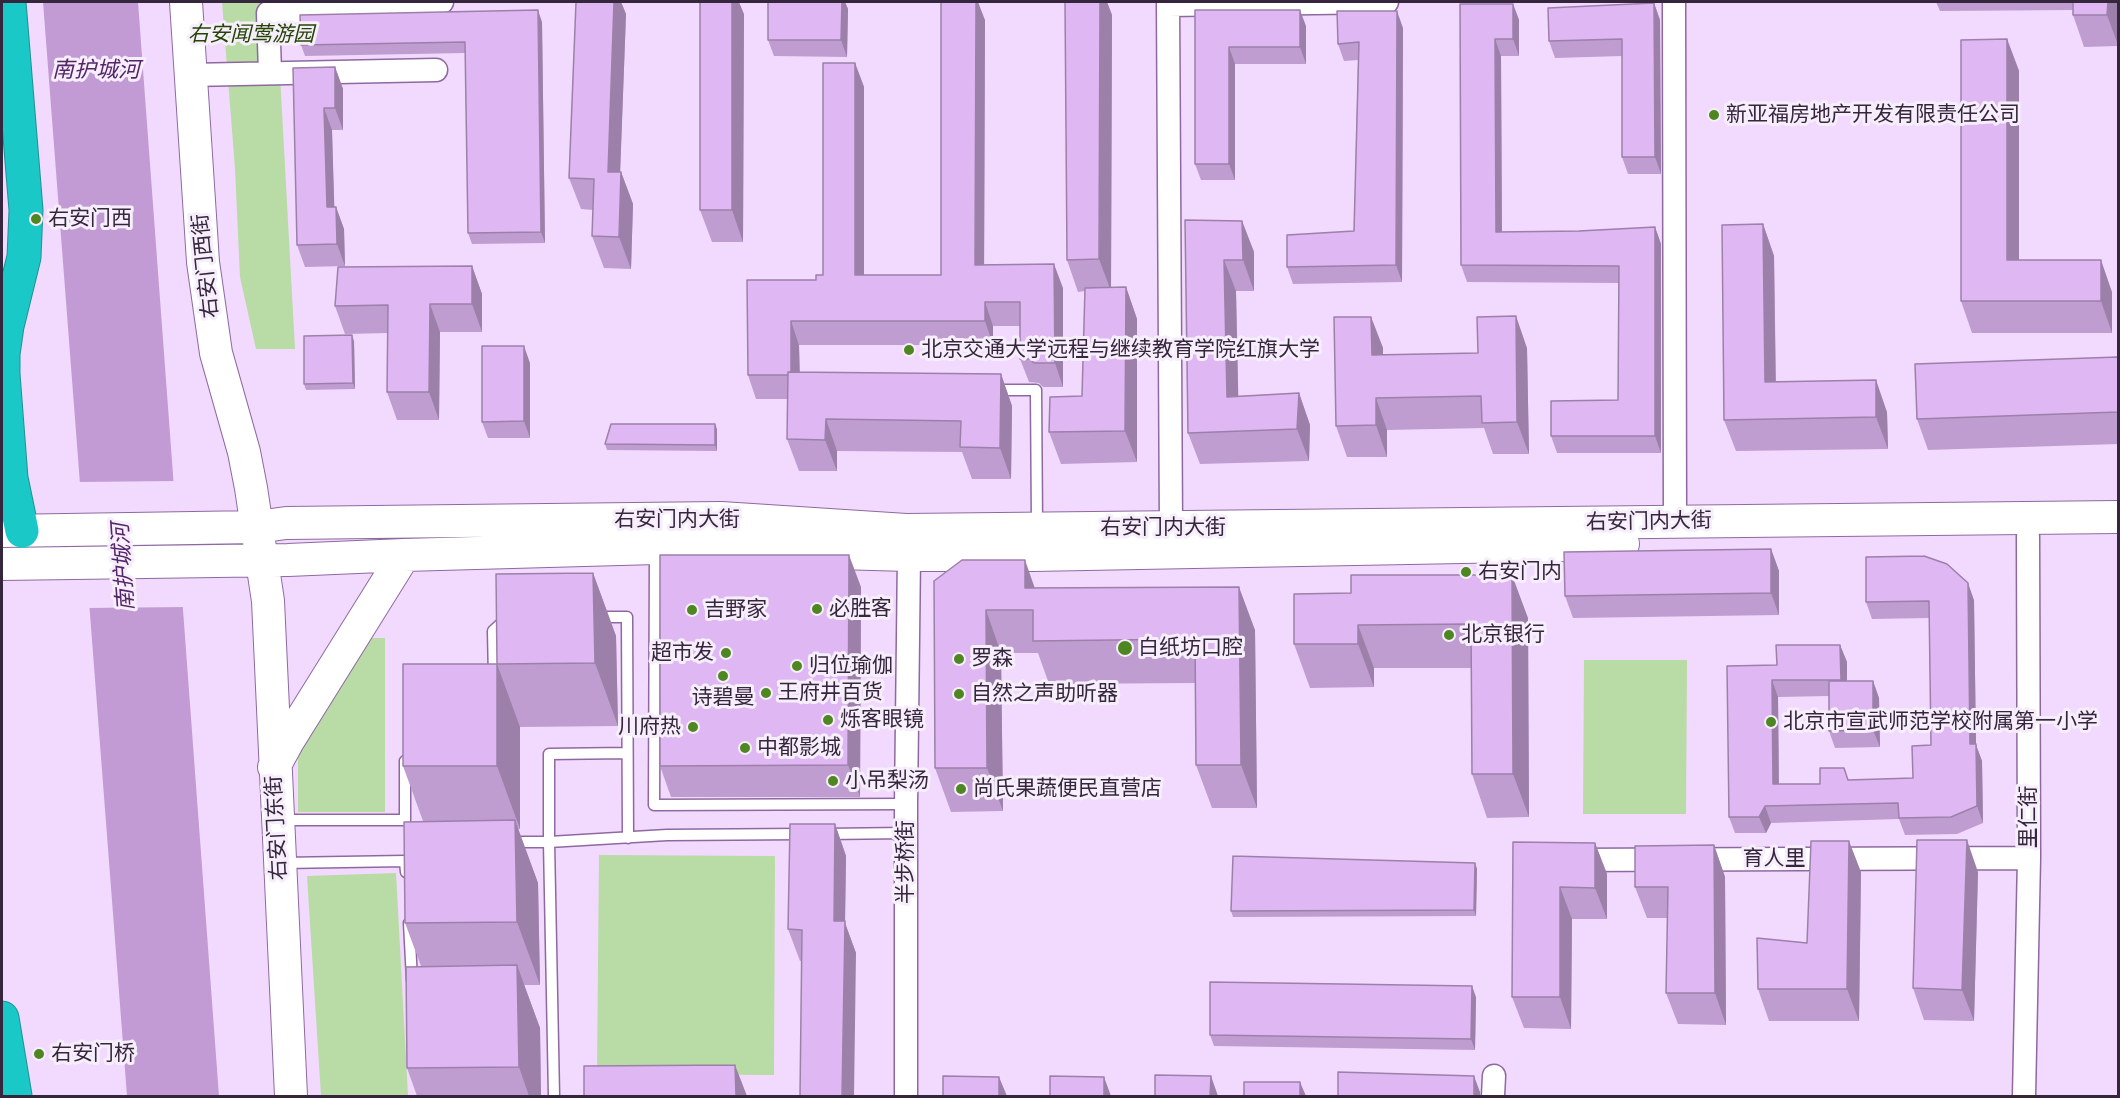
<!DOCTYPE html>
<html>
<head>
<meta charset="utf-8">
<style>
  body { margin:0 }
  #map { position:relative; width:2120px; height:1098px; overflow:hidden; background:#f2dafe; font-family:Lora,serif }
  canvas { display:block }
  .frame { position:absolute; inset:0; border:3px solid #36263d; pointer-events:none }
</style>
</head>
<body>
<div id="map">
<canvas width="2120" height="1098"></canvas>
<div class="frame"></div>
</div>
<script>
const context = document.querySelector('canvas').getContext('2d');
context.lineJoin = 'round';
function fillPath(path, color) {
  context.fillStyle = color;
  context.fill(path, 'evenodd');
}
function poly(rows) {
  const path = new Path2D();
  for (const r of rows) {
    path.moveTo(r[0], r[1]);
    for (let i = 2; i < r.length; i += 2) path.lineTo(r[i], r[i + 1]);
  }
  return path;
}
function trace(path, color, width, dash) {
  context.strokeStyle = color;
  context.lineWidth = width;
  context.lineCap = dash ? 'butt' : 'round';
  context.setLineDash(dash || []);
  context.stroke(path);
}
function label(font, color, halo, rows, align = 'center') {
  context.font = font + ' Lora,"Noto Sans SC",serif';
  context.lineWidth = 6;
  context.setLineDash([]);
  context.textBaseline = 'middle';
  context.strokeStyle = halo;
  context.fillStyle = color;
  for (const [text, x, y, turn = 0] of rows) {
    context.save();
    context.translate(x, y);
    context.rotate((+turn || 0) * Math.PI / 180);
    context.textAlign = isNaN(turn) ? turn : align;
    if (halo) context.strokeText(text, 0, 0);
    context.fillText(text, 0, 0);
    context.restore();
  }
}
const green = poly([
  [222,2,276,2,295,349,256,349,240,277,235,169],
  [357,638,385,638,385,812,298,812,298,733],
  [1584,660,1687,660,1686,814,1583,814],
  [599,855,775,856,774,1075,597,1074],
  [396,873,408,1096,321,1096,307,876]
]);
const water = poly([
  [43,2,138,2,219,1096,127,1096]
]);
const pier = poly([
  [177,481,186,607,86,608,77,482]
]);
const lane = poly([
  [994,390,1036,390,1037,525],
  [655,551,654,805,906,804],
  [596,617,627,617,628,838],
  [494,678,493,631,506,619],
  [282,820,405,820,405,761],
  [825,834,906,833],
  [510,842,549,842,549,754,627,753],
  [282,863,405,861,406,872],
  [409,923,412,980],
  [554,1096,549,842,667,835,803,834]
]);
const street = poly([
  [1168,2,1171,528],
  [1674,2,1675,522],
  [1168,5,1387,2],
  [270,72,268,13,414,7,442,2],
  [190,75,436,70],
  [1572,860,2029,858],
  [906,1096,906,804,909,555],
  [1493,1096,1494,1076],
  [2024,1096,2029,858,2028,537]
]);
const secondary = poly([
  [186,2,203,262,216,353,244,452,251,488,268,601,291,1096],
  [2,531,257,527,286,523,721,518,906,530,2118,517],
  [2,564,288,560,404,555,656,548,909,555,1033,555,1623,544],
  [274,767,288,741,404,555]
]);
const highway = poly([
  [9,2,26,210,24,257,7,326,3,354,3,374,11,478,22,531],
  [2,1018,15,1096]
]);
const wall = poly([
  [576,2,621,2,626,14,620,172,621,172,633,204,631,269,604,268,592,236,593,210,581,209,569,178],
  [768,2,845,2,848,9,847,57,774,56,768,40],
  [1065,2,1107,2,1112,15,1111,287,1126,287,1137,319,1137,462,1061,464,1049,432,1082,396,1085,291,1078,292,1067,260],
  [1936,2,2118,2,2118,46,2084,47,2073,15,2073,10,1940,11],
  [1654,3,1660,20,1661,174,1628,174,1622,157,1622,56,1555,58,1549,41],
  [1460,4,1513,4,1519,20,1519,56,1501,56,1502,232,1579,231,1655,227,1661,244,1661,453,1557,453,1551,436,1618,400,1619,283,1467,282,1461,265],
  [1195,10,1306,26,1306,64,1235,64,1235,180,1201,180,1195,164],
  [744,14,743,242,712,242,700,210],
  [985,20,984,265,1063,288,1063,387,1043,387,1039,383,1029,382,1020,359,1020,326,993,326,993,345,799,345,800,372,1001,374,1012,406,1011,479,972,479,962,452,837,451,837,471,799,471,787,439,788,399,756,399,748,375,816,280,823,275,855,63,864,87,864,275,941,275],
  [542,22,545,243,472,244,468,233,465,53,305,56,301,45],
  [1403,28,1402,282,1293,284,1287,267,1354,231,1358,60,1344,61,1338,44],
  [2007,39,2019,71,2019,260,2112,292,2112,333,1972,333,1961,301],
  [335,67,343,89,343,130,332,130,334,207,336,207,344,229,345,266,305,267,297,245,293,68],
  [1185,220,1242,221,1254,252,1254,291,1236,291,1238,396,1299,393,1310,425,1309,461,1200,464,1188,433],
  [1763,224,1774,256,1776,382,1887,412,1888,449,1736,451,1724,420],
  [472,266,482,294,482,332,440,332,439,420,397,420,387,392,388,333,345,334,335,306],
  [1371,317,1383,348,1383,355,1478,353,1527,348,1529,454,1493,454,1484,428,1387,430,1387,457,1347,457,1336,426],
  [354,341,355,389,306,390,304,384],
  [2118,357,2118,444,1928,450,1917,419],
  [530,363,530,438,488,438,482,422],
  [717,429,717,451,607,450,605,444],
  [1771,549,1779,571,1779,615,1573,618,1565,596],
  [593,573,616,636,618,726,520,727,520,829,518,829,538,883,540,985,524,985,540,1028,541,1096,417,1096,407,1068,421,966,405,923,423,821,403,766,497,664],
  [934,581,1035,588,1255,630,1257,808,1212,808,1196,765,1195,683,1049,684,1038,653,1001,653,1003,811,951,812,935,768],
  [861,587,860,797,671,797,660,766],
  [1351,593,1528,618,1529,817,1487,818,1472,774,1471,668,1374,668,1374,687,1310,688,1294,644],
  [1974,600,1976,745,1982,761,1983,823,1957,834,1905,835,1899,819,1771,823,1766,833,1735,833,1729,817,1777,665,1840,645,1847,662,1847,681,1873,681,1879,698,1880,747,1835,748,1829,731,1829,696,1778,697,1779,784,1820,784,1848,780,1913,778,1931,745,1929,618,1872,619,1866,602],
  [835,824,846,856,845,923,856,953,800,961,788,929],
  [1513,842,1595,843,1607,874,1607,919,1572,919,1571,1029,1524,1028,1512,997],
  [1714,845,1725,877,1726,1025,1678,1024,1666,993,1668,918,1647,918,1635,887],
  [1475,863,1477,869,1476,916,1233,917,1231,911],
  [1861,872,1859,1021,1769,1021,1758,989,1807,943],
  [1978,872,1974,1021,1924,1020,1913,988],
  [1476,997,1475,1050,1214,1046,1210,1035]
]);
const shadedWall = poly([
  [614,2,621,2,626,14,619,203,608,172],
  [732,2,739,2,744,14,743,242,732,210],
  [842,2,845,2,848,9,847,57,841,40],
  [976,2,978,2,985,20,984,289,975,265],
  [1100,2,1107,2,1112,15,1111,291,1099,259],
  [2108,2,2118,2,2118,45,2107,15],
  [1654,3,1660,20,1661,174,1655,157],
  [1513,4,1519,20,1519,56,1513,39],
  [538,10,542,22,545,243,541,232],
  [1300,10,1306,26,1306,64,1300,47],
  [1397,11,1403,28,1402,282,1396,265],
  [1495,39,1501,56,1502,248,1496,232],
  [2007,39,2019,71,2019,292,2007,260],
  [1229,47,1235,64,1235,180,1229,164],
  [855,63,864,87,864,299,855,275],
  [335,67,343,89,343,130,335,108],
  [324,108,332,130,335,229,327,207],
  [621,172,633,204,631,269,619,237],
  [336,207,344,229,345,266,337,244],
  [1242,221,1254,252,1254,291,1243,260],
  [1763,224,1774,256,1776,413,1765,382],
  [1655,227,1661,244,1661,453,1655,436],
  [1224,260,1236,291,1239,429,1227,397],
  [2101,260,2112,292,2112,333,2101,301],
  [1054,264,1063,288,1063,387,1055,363],
  [472,266,482,294,482,332,472,304],
  [1126,287,1137,319,1137,462,1125,431],
  [985,302,993,326,993,345,985,321],
  [430,304,440,332,439,420,429,392],
  [1516,316,1527,348,1529,454,1517,422],
  [1371,317,1383,348,1383,386,1372,355],
  [791,321,799,345,800,399,791,375],
  [352,335,354,341,355,389,353,383],
  [524,346,530,363,530,438,524,421],
  [1001,374,1012,406,1011,479,1000,448],
  [1876,380,1887,412,1888,449,1876,417],
  [1299,393,1310,425,1309,461,1297,429],
  [1376,398,1387,430,1387,457,1376,425],
  [826,419,837,451,837,471,825,440],
  [715,424,717,429,717,451,715,445],
  [1771,549,1779,571,1779,615,1771,593],
  [849,555,861,587,860,797,848,765],
  [1025,560,1040,603,1025,588],
  [593,573,616,636,618,726,595,663],
  [1512,575,1528,618,1529,817,1513,774],
  [1968,583,1974,600,1976,745,1982,761,1983,823,1977,806,1970,744],
  [1239,587,1255,630,1257,808,1241,765],
  [986,610,1001,653,1003,811,987,768],
  [1358,625,1374,668,1374,687,1358,644],
  [1840,645,1847,662,1847,696,1841,680],
  [497,664,520,727,520,829,497,766],
  [1772,680,1778,697,1779,801,1773,784],
  [1873,681,1879,698,1880,747,1873,730],
  [1765,806,1771,823,1766,833,1759,817],
  [515,820,538,883,540,985,517,922],
  [835,824,846,856,845,923,856,953,854,1096,842,1096,834,921],
  [1967,840,1978,872,1974,1021,1962,990],
  [1849,841,1861,872,1859,1021,1847,989],
  [1595,843,1607,874,1607,919,1595,888],
  [1714,845,1725,877,1726,1025,1715,993],
  [1475,863,1477,869,1476,916,1474,910],
  [1560,887,1572,919,1571,1029,1560,997],
  [517,965,540,1028,541,1096,529,1096,519,1067],
  [1472,986,1476,997,1475,1050,1471,1039],
  [735,1065,747,1096,736,1096],
  [1211,1076,1218,1096,1210,1096],
  [1474,1076,1480,1092,1480,1096,1474,1096],
  [999,1077,1007,1096,999,1096],
  [1104,1077,1111,1096,1104,1096],
  [1300,1082,1306,1096,1300,1096]
]);
const building = poly([
  [576,2,614,2,608,172,621,172,619,237,592,236,594,179,569,178,576,2],
  [700,2,732,2,732,210,700,210,700,2],
  [768,2,842,2,841,40,768,40,768,2],
  [941,2,976,2,975,265,1054,264,1055,363,1034,363,1030,359,1020,359,1020,302,985,302,985,321,791,321,791,372,788,372,788,375,748,375,747,280,816,280,816,275,823,275,823,63,855,63,855,275,941,275,941,2],
  [1065,2,1100,2,1099,259,1067,260,1065,2],
  [2073,2,2108,2,2107,15,2073,15,2073,2],
  [1654,3,1655,157,1622,157,1622,39,1549,41,1548,8,1654,3],
  [1460,4,1513,4,1513,39,1495,39,1496,232,1579,231,1655,227,1655,436,1551,436,1551,401,1618,400,1619,266,1461,265,1460,4],
  [538,10,541,232,468,233,465,42,301,45,300,15,538,10],
  [1195,10,1300,10,1300,47,1229,47,1229,164,1195,164,1195,10],
  [1337,11,1397,11,1396,265,1287,267,1287,235,1354,231,1359,42,1338,44,1337,11],
  [2007,39,2007,260,2101,260,2101,301,1961,301,1961,40,2007,39],
  [335,67,335,108,324,108,327,207,336,207,337,244,297,245,293,68,335,67],
  [1185,220,1242,221,1243,260,1224,260,1227,397,1299,393,1297,429,1188,433,1185,220],
  [1763,224,1765,382,1876,380,1876,417,1724,420,1722,225,1763,224],
  [472,266,472,304,430,304,429,392,387,392,388,305,335,306,338,267,472,266],
  [1126,287,1125,431,1049,432,1050,397,1082,396,1085,288,1126,287],
  [1516,316,1517,422,1482,423,1481,396,1376,398,1376,425,1336,426,1334,317,1371,317,1372,355,1478,353,1477,317,1516,316],
  [352,335,353,383,304,384,304,336,352,335],
  [482,346,524,346,524,421,482,422,482,346],
  [2118,357,2118,412,1917,419,1915,364,2118,357],
  [788,372,1001,374,1000,448,960,447,961,421,826,419,825,440,787,439,788,372],
  [611,424,715,424,715,445,605,444,611,424],
  [1771,549,1771,593,1565,596,1564,552,1771,549],
  [660,555,849,555,848,765,660,766,660,555],
  [1924,556,1947,564,1968,583,1970,744,1976,744,1977,806,1951,817,1899,818,1898,803,1765,806,1759,817,1729,817,1727,666,1777,665,1776,645,1840,645,1841,680,1772,680,1773,784,1820,784,1820,768,1844,768,1848,780,1913,778,1912,746,1931,745,1929,601,1866,602,1866,557,1924,556],
  [962,560,1025,560,1025,588,1239,587,1241,765,1196,765,1195,639,1033,641,1033,610,986,610,987,768,935,768,934,581,962,560],
  [593,573,595,663,497,664,496,574,593,573],
  [1351,575,1512,575,1513,774,1472,774,1471,624,1358,625,1358,644,1294,644,1294,594,1351,593,1351,575],
  [403,664,497,664,497,766,403,766,403,664],
  [1829,681,1873,681,1873,730,1829,731,1829,681],
  [515,820,517,922,405,923,404,822,515,820],
  [790,824,835,824,834,921,845,921,842,1096,800,1096,802,930,788,929,790,824],
  [1917,840,1967,840,1962,990,1913,988,1917,840],
  [1811,841,1849,841,1847,989,1758,989,1757,938,1807,943,1811,841],
  [1513,842,1595,843,1595,888,1560,887,1560,997,1512,997,1513,842],
  [1714,845,1715,993,1666,993,1668,887,1635,887,1635,846,1714,845],
  [1233,856,1475,863,1474,910,1231,911,1233,856],
  [517,965,519,1067,407,1068,406,967,517,965],
  [1210,982,1472,986,1471,1039,1210,1035,1210,982],
  [735,1065,736,1096,584,1096,584,1066,735,1065],
  [1338,1072,1474,1076,1474,1096,1338,1096,1338,1072],
  [1155,1075,1211,1076,1210,1096,1155,1096,1155,1075],
  [943,1076,999,1077,999,1096,943,1096,943,1076],
  [1050,1076,1104,1077,1104,1096,1050,1096,1050,1076],
  [1244,1082,1300,1082,1300,1096,1244,1096,1244,1082]
]);
const markers = [
  [1714,115,6,"#4e8621"],
  [36,219,6,"#4e8621"],
  [909,350,6,"#4e8621"],
  [1466,572,6,"#4e8621"],
  [817,609,6,"#4e8621"],
  [692,610,6,"#4e8621"],
  [1449,635,6,"#4e8621"],
  [1125,648,8,"#4e8621"],
  [726,653,6,"#4e8621"],
  [959,659,6,"#4e8621"],
  [797,666,6,"#4e8621"],
  [723,676,6,"#4e8621"],
  [766,693,6,"#4e8621"],
  [959,694,6,"#4e8621"],
  [828,720,6,"#4e8621"],
  [1771,722,6,"#4e8621"],
  [693,727,6,"#4e8621"],
  [745,748,6,"#4e8621"],
  [833,781,6,"#4e8621"],
  [961,789,6,"#4e8621"],
  [39,1054,6,"#4e8621"]
];
const parkNames = [
  ["右安闻莺游园",251,35]
];
const poiNames = [
  ["新亚福房地产开发有限责任公司",1726,115],
  ["右安门西",48,219],
  ["北京交通大学远程与继续教育学院红旗大学",921,350],
  ["右安门内",1478,572],
  ["必胜客",829,609],
  ["吉野家",704,610],
  ["北京银行",1461,635],
  ["白纸坊口腔",1138,648],
  ["超市发",714,653,"right"],
  ["罗森",971,659],
  ["归位瑜伽",809,666],
  ["王府井百货",778,693],
  ["自然之声助听器",971,694],
  ["诗碧曼",723,698,"center"],
  ["烁客眼镜",840,720],
  ["北京市宣武师范学校附属第一小学",1783,722],
  ["川府热",681,727,"right"],
  ["中都影城",757,748],
  ["小吊梨汤",845,781],
  ["尚氏果蔬便民直营店",973,789],
  ["右安门桥",51,1054]
];
const streetNames = [
  ["右安门西街",206,266,-96],
  ["右安门内大街",677,520],
  ["右安门内大街",1649,522,-1],
  ["右安门内大街",1163,528],
  ["里仁街",2029,817,-90],
  ["右安门东街",277,828,-93],
  ["育人里",1774,859],
  ["半步桥街",906,862,-90]
];
const waterNames = [
  ["南护城河",96,71],
  ["南护城河",124,567,-94]
];
fillPath(green, '#b9dba6');
fillPath(water, '#c29bd5');
fillPath(pier, '#f2dafe');
trace(lane, '#8e69a0', 13);
trace(street, '#8e69a0', 25);
trace(secondary, '#8e69a0', 34);
trace(highway, '#248f97', 35);
trace(lane, '#fff', 10);
trace(street, '#fff', 22);
trace(secondary, '#fff', 32);
trace(highway, '#1ac8c7', 33);
fillPath(wall, '#c09dd1');
fillPath(shadedWall, '#9c80aa');
fillPath(building, '#dfb7f3');
trace(building, '#9c80aa', 1.5);
for (const [x, y, r, color] of markers) {
  const dot = new Path2D();
  dot.arc(x, y, r, 0, 2 * Math.PI);
  context.fillStyle = color;
  context.fill(dot);
  trace(dot, '#f6eefa', 2);
}
label('italic 21px', '#234405', '#f6eefa', parkNames);
label('21px', '#36263d', '#f6eefa', poiNames, 'left');
label('21px', '#36263d', '#f6eefa', streetNames);
label('italic 22px', '#552569', '#f6eefa', waterNames);
</script>
</body>
</html>
